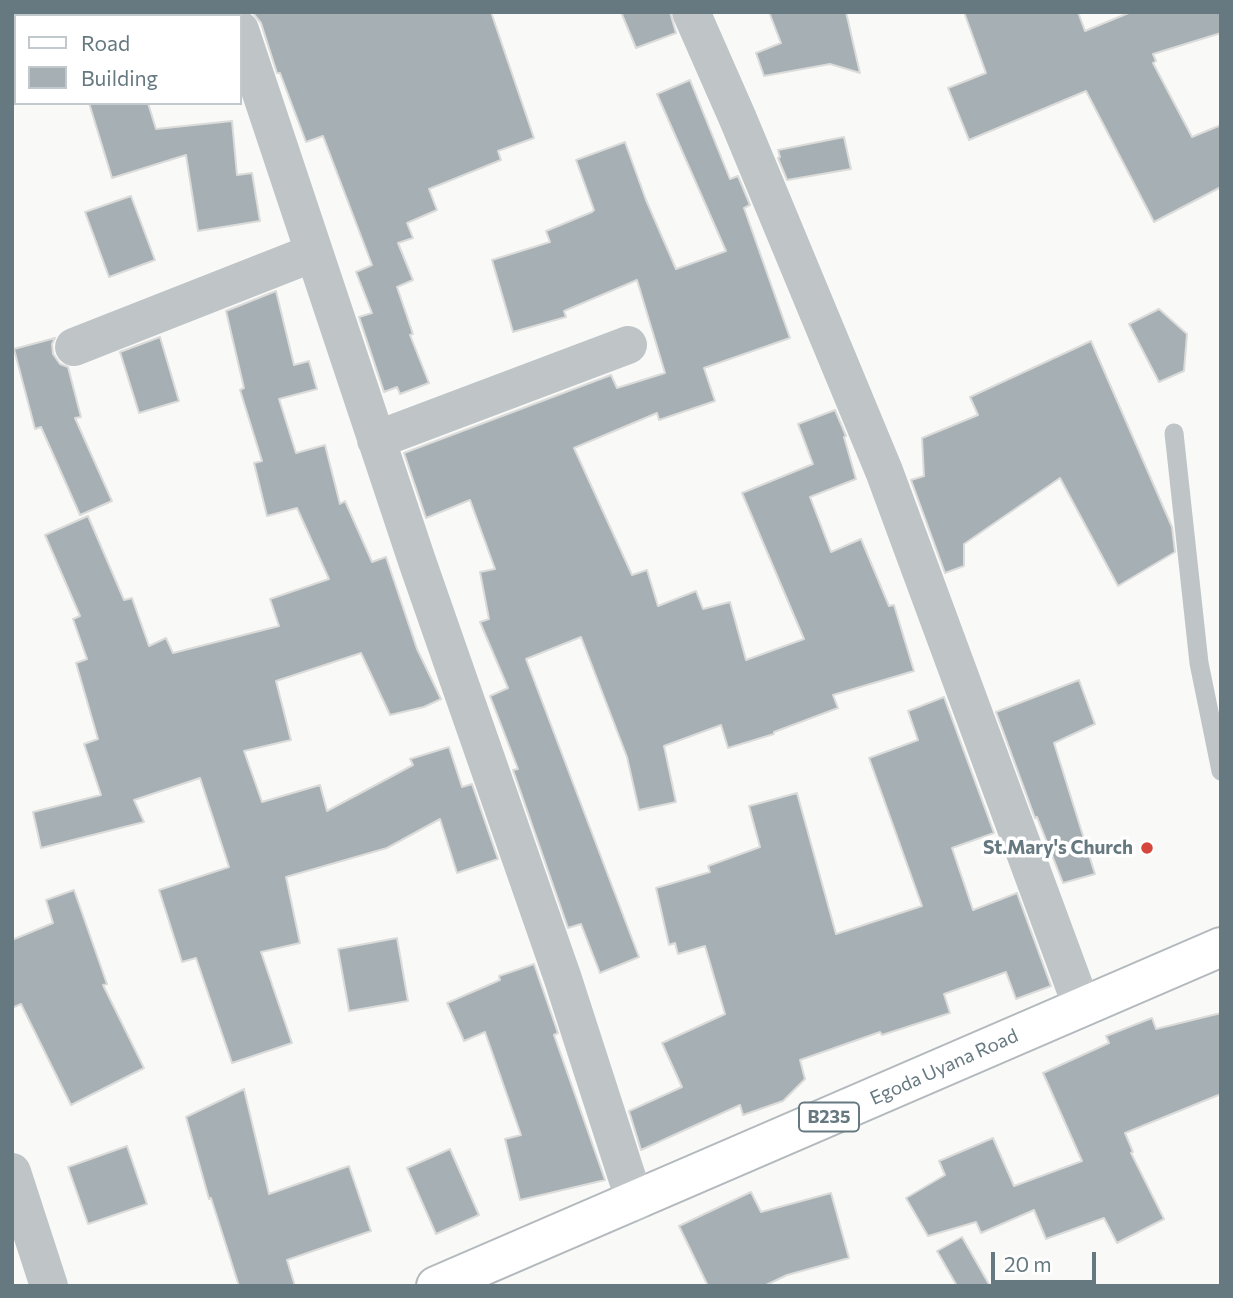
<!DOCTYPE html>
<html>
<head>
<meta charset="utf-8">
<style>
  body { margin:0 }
  #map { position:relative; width:1233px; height:1298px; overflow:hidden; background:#f9f9f8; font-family:Commissioner,sans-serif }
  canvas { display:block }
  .frame { position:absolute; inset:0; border:14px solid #667980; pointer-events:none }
  .legend { position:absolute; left:14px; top:14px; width:228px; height:91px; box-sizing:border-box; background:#fff; border:2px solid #c2c9cc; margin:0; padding:9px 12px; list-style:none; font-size:21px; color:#667980 }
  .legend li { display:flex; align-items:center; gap:14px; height:35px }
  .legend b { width:35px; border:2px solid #c2c9cc }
  .scale { position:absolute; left:991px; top:1252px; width:105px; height:32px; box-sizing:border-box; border:4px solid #667980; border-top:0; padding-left:9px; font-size:21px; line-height:24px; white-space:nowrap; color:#667980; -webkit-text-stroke:5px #fff; paint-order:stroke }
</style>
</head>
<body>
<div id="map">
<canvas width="1233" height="1298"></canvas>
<div class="frame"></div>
<ul class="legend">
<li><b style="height:9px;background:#fff"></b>Road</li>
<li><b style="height:19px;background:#a6b0b4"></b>Building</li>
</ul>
<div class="scale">20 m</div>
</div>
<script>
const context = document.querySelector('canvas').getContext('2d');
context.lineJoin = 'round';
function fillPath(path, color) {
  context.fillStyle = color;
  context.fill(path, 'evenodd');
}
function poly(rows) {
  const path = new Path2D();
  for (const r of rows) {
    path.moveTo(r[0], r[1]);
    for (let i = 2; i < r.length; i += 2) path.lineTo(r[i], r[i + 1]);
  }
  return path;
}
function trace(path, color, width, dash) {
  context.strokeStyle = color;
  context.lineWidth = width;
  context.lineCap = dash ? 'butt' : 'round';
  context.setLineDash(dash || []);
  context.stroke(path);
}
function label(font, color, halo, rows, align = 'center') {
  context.font = font + ' Commissioner,sans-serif';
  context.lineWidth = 7;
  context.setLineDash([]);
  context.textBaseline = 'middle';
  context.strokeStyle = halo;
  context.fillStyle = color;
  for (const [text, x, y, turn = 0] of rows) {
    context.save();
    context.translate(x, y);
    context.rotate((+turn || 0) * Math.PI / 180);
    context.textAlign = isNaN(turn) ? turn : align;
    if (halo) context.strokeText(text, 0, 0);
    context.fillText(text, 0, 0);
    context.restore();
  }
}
const building = poly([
  [252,12,491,12,534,138,498,151,501,160,429,189,437,210,407,223,413,238,398,243,413,280,397,287,413,334,410,335,429,383,400,394,397,387,384,392,359,317,372,313,356,272,372,265,323,136,306,142,280,73,277,73,261,23,252,12],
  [621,12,670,12,676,33,636,48,621,12],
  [769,12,846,12,860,73,830,64,764,76,756,53,781,43,769,12],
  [964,12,1078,12,1085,31,1131,12,1221,12,1221,33,1153,54,1156,61,1153,63,1192,137,1221,125,1221,187,1154,222,1086,91,969,140,948,88,986,73,964,12],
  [690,80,730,179,738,176,750,205,744,208,790,338,704,368,715,401,659,420,657,413,574,448,632,575,647,570,658,606,696,591,703,609,730,602,746,660,804,639,742,493,813,464,798,424,835,410,846,436,844,437,856,479,810,497,831,552,861,539,889,606,894,605,914,671,833,695,838,708,774,732,774,734,728,748,721,725,664,746,676,802,639,810,627,757,581,637,526,659,639,957,600,973,581,924,568,928,513,770,518,769,490,696,508,688,480,622,489,619,480,572,495,569,470,500,426,518,404,453,611,375,617,388,665,373,637,280,564,311,566,317,513,332,492,260,550,242,546,231,592,212,594,210,576,160,625,142,646,200,676,269,726,251,657,94,690,80],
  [89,103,148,103,156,129,232,121,237,175,252,173,260,221,198,231,186,155,112,178,89,103],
  [844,137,851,169,787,180,778,158,780,157,778,150,844,137],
  [131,196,155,260,109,277,85,212,131,196],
  [276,291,294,365,309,361,317,389,279,399,296,453,325,445,340,504,345,501,372,562,386,557,417,649,441,699,424,707,390,715,361,653,276,681,291,740,244,751,262,802,320,785,327,811,413,765,410,759,449,747,462,787,472,784,498,859,457,873,440,819,387,848,286,877,300,943,261,952,292,1043,232,1063,196,958,182,962,159,890,229,867,200,778,134,800,144,822,41,848,33,812,101,795,84,744,98,739,76,663,87,659,73,619,80,616,45,535,88,516,124,600,132,598,149,646,166,638,173,653,279,626,270,599,329,579,297,508,267,516,254,463,262,461,240,390,244,388,226,311,276,291],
  [1159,309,1187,334,1184,371,1159,382,1129,324,1159,309],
  [160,337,179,401,139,413,120,352,160,337],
  [55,338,52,344,53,354,60,364,68,367,81,417,75,418,112,501,80,515,41,427,35,429,14,349,55,338],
  [1091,341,1172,527,1175,552,1118,586,1060,478,964,544,964,566,945,573,911,480,924,476,922,438,978,415,970,397,1091,341],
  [1079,680,1095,724,1054,743,1095,874,1063,883,1037,817,1035,818,996,712,1079,680],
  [944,697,994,833,952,848,973,910,1017,893,1051,986,1016,999,1006,972,944,994,950,1013,882,1035,880,1032,800,1060,805,1079,783,1101,743,1115,740,1105,641,1150,629,1111,682,1087,662,1043,725,1014,705,946,678,954,675,943,669,945,656,888,710,872,708,866,760,847,749,806,797,793,836,934,922,906,869,758,918,740,908,711,944,697],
  [74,890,107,984,103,985,144,1068,71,1105,21,1004,12,1008,12,940,53,923,46,900,74,890],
  [397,938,408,1001,349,1011,338,949,397,938],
  [534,964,558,1033,554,1035,605,1180,520,1200,505,1139,521,1135,485,1032,464,1041,447,1003,500,980,499,976,534,964],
  [1221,1013,1221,1094,1125,1133,1133,1152,1131,1153,1164,1219,1117,1243,1104,1218,1046,1239,1034,1210,981,1233,976,1222,928,1236,906,1198,945,1175,939,1161,993,1138,1014,1186,1082,1161,1043,1073,1109,1043,1106,1036,1152,1018,1156,1029,1221,1013],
  [244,1089,269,1194,349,1166,371,1231,287,1260,295,1286,239,1286,211,1198,209,1199,186,1117,244,1089],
  [127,1146,147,1204,88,1224,68,1167,127,1146],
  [450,1149,479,1215,436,1234,407,1168,450,1149],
  [751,1192,761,1212,831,1193,849,1258,787,1275,764,1286,708,1286,679,1226,751,1192],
  [962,1237,990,1286,957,1286,937,1251,962,1237]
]);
const lane = poly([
  [1174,433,1199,663,1221,771]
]);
const street = poly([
  [691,12,738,119,884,471,1082,1007],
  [240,30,417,561,563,979,635,1202],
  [74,347,313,253],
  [376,440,628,345],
  [12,1172,49,1286]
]);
const primary = poly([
  [436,1286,1221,947]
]);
const markers = [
  [1147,848,7,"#d5473c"]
];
const shields = [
  [829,1117,60]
];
const shieldNames = [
  ["B235",829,1117]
];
const poiNames = [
  ["St.Mary's Church",1133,848]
];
const streetNames = [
  ["Egoda Uyana Road",944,1067,-24]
];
fillPath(building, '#a6b0b4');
trace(building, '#dbdbda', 2);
trace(primary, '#b3b9bc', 42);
trace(lane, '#bfc5c7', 19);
trace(street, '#bfc5c7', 38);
trace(primary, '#fff', 38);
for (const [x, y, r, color] of markers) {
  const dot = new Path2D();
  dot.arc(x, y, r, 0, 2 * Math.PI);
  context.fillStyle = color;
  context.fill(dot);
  trace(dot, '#fff', 2.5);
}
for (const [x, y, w] of shields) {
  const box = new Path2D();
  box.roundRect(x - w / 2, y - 14.5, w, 29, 5);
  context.fillStyle = '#fff';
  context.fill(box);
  trace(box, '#667980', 2);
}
label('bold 18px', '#667980', null, shieldNames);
label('bold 19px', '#667980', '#fff', poiNames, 'right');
label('19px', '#667980', '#fff', streetNames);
</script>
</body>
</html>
